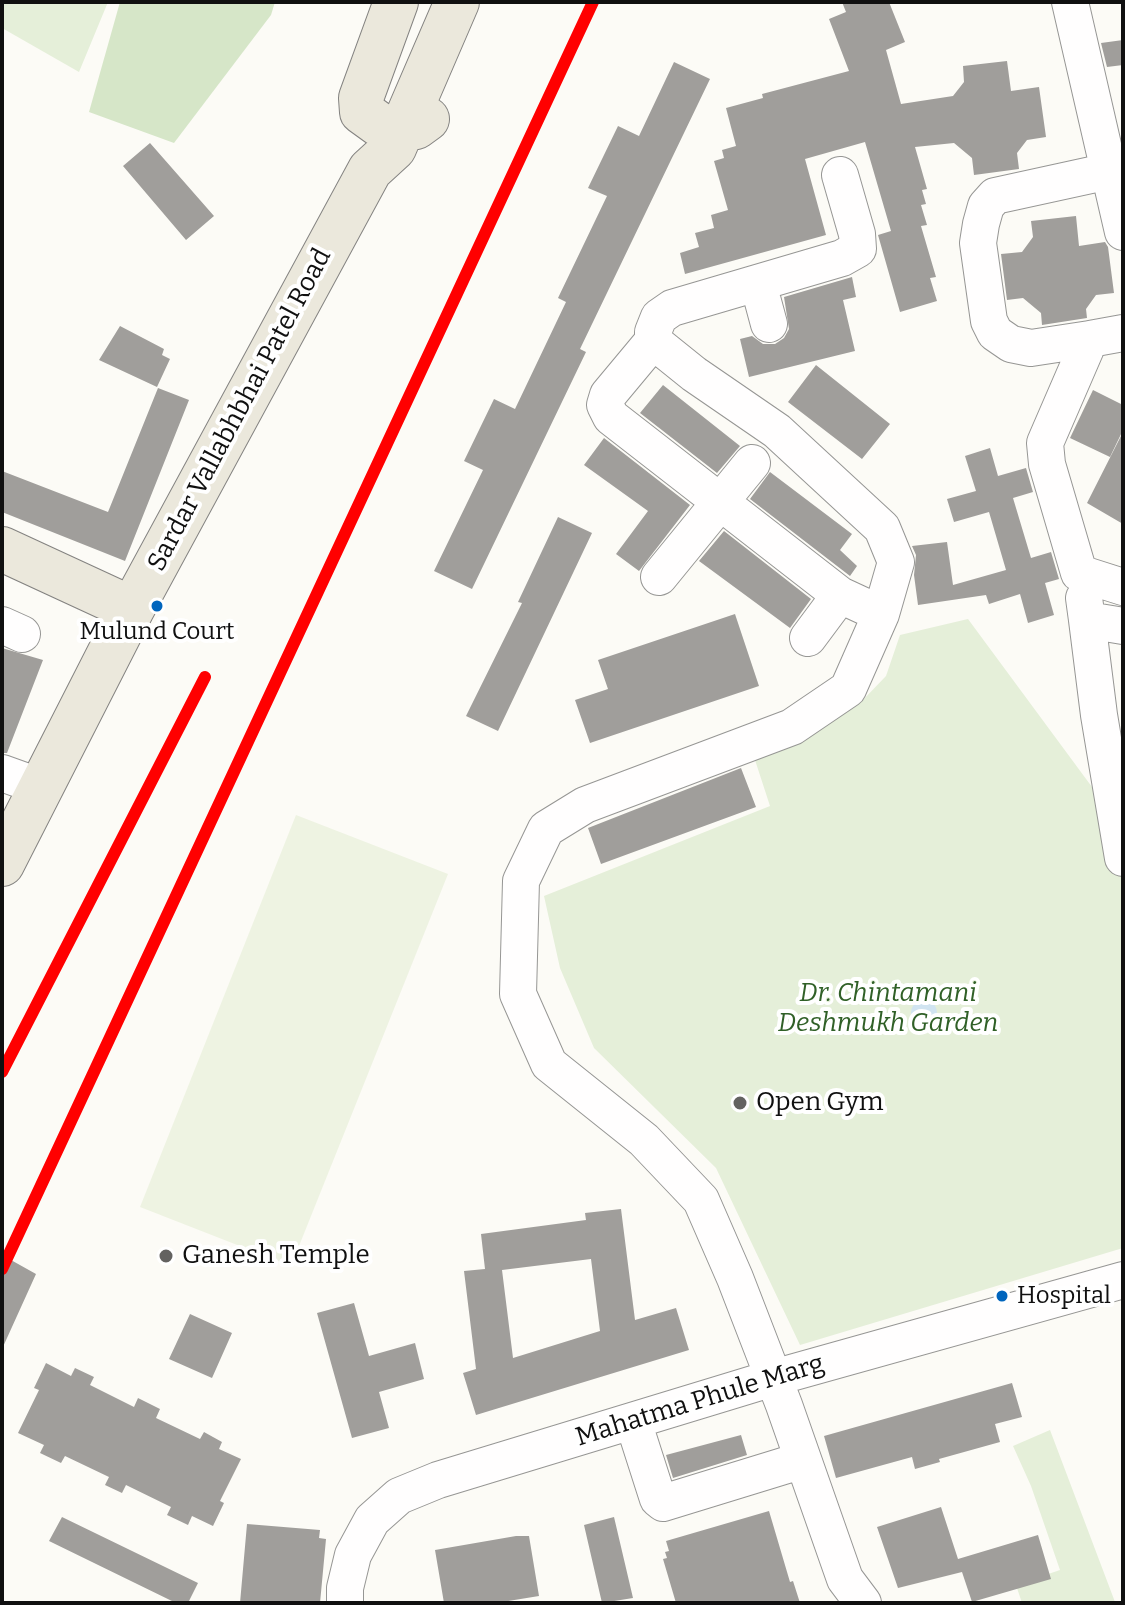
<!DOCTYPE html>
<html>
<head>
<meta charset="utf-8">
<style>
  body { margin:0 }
  #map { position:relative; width:1125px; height:1605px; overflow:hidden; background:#fcfbf6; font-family:Bitter,serif }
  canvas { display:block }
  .frame { position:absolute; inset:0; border:4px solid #101010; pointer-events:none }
</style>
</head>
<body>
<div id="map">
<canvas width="1125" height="1605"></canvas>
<div class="frame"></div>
</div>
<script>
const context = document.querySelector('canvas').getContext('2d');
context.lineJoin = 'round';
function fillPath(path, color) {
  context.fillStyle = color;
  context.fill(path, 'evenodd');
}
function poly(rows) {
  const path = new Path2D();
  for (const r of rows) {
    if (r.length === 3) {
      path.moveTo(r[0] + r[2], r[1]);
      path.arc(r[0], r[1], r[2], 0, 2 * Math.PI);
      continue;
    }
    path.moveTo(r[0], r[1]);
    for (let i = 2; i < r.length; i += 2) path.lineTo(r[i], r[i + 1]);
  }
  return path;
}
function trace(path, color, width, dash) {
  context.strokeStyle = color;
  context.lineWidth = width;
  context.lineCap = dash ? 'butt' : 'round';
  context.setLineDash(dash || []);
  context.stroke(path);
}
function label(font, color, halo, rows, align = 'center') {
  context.font = font + ' Bitter,serif';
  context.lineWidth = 8;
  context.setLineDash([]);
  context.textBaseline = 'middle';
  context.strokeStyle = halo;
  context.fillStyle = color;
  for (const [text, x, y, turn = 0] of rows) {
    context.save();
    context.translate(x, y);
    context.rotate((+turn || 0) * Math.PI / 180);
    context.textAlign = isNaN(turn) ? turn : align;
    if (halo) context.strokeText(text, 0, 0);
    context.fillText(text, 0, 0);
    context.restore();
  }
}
const green = poly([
  [2,2,108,2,79,72,2,28],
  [968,619,1123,829,1123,1248,800,1345,716,1168,594,1048,560,968,544,896,770,806,755,760,861,702,886,676,900,635],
  [1050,1430,1115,1602,1113,1603,1022,1603,1016,1585,1060,1570,1031,1486,1013,1446]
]);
const forest = poly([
  [120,2,275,2,271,15,174,143,89,112]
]);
const pitch = poly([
  [296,815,448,874,291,1266,140,1207]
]);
const water = poly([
  [924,1013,13]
]);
const building = poly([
  [842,2,889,2,905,42,886,50,901,104,953,96,964,82,963,66,1007,61,1011,91,1039,87,1046,137,1027,140,1017,153,1019,169,974,175,972,158,954,143,915,147,927,189,922,190,926,204,921,205,927,225,921,226,936,277,930,278,937,301,900,312,878,235,891,231,865,142,805,159,826,235,685,274,680,253,699,247,695,233,714,228,711,215,728,210,714,161,724,158,722,150,736,146,726,108,763,98,762,94,849,71,829,19,846,12],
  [1123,40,1123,65,1107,67,1101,43],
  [674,62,710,79,580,349,586,352,472,589,434,571,483,470,464,461,494,399,515,409,566,302,558,298,607,196,588,188,618,126,639,136],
  [150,143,214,216,186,240,123,166],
  [1076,216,1079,246,1105,242,1108,247,1114,293,1096,295,1086,309,1087,318,1042,325,1041,313,1023,298,1007,300,1001,254,1022,252,1033,237,1031,221],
  [852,277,856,297,843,300,855,351,749,377,740,339,752,336,763,344,775,344,784,338,789,329,784,297],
  [120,326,164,349,162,355,170,359,157,387,99,360],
  [816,365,890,424,862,459,788,402],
  [663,385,740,446,717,473,640,413],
  [158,388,189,400,125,561,2,512,2,471,108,512],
  [1093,390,1123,405,1123,430,1110,457,1070,438],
  [1123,432,1123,524,1087,503],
  [604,438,690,505,639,571,616,554,648,511,584,465],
  [990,448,998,476,1026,468,1033,492,1013,498,1031,558,1051,552,1059,579,1045,583,1054,615,1028,623,1020,594,989,604,986,595,918,605,914,575,916,555,912,546,947,542,953,585,1006,570,989,512,954,522,947,499,976,491,965,456],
  [770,472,852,534,840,550,857,566,850,576,750,499],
  [558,517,592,533,498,731,466,716,522,603,518,602],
  [724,531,811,599,790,628,699,561],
  [735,614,759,686,590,743,575,700,608,689,598,660],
  [2,648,43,660,7,753,2,753],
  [741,768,756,807,601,864,588,828],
  [621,1209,635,1320,676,1308,689,1350,476,1415,463,1373,476,1369,464,1271,485,1269,481,1234,586,1220,585,1213],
  [591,1259,600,1331,513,1358,502,1270],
  [2,1255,36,1274,2,1349],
  [354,1303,369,1356,415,1343,424,1379,379,1392,389,1428,352,1438,317,1313],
  [190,1314,232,1333,212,1378,169,1359],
  [46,1363,71,1376,75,1368,94,1377,90,1385,134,1407,138,1398,160,1409,156,1418,200,1439,204,1432,222,1442,219,1449,241,1459,220,1501,224,1503,213,1526,192,1516,188,1525,167,1515,171,1507,126,1485,122,1493,105,1485,109,1477,65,1456,61,1463,40,1453,44,1445,18,1433,39,1390,34,1388],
  [1012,1383,1022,1417,995,1424,1000,1442,939,1459,940,1462,915,1469,912,1457,836,1478,824,1436],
  [741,1435,747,1455,673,1478,666,1455],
  [941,1507,958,1559,1038,1535,1051,1579,972,1602,962,1572,898,1588,877,1527],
  [769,1511,790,1582,793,1581,800,1603,676,1603,663,1559,667,1558,665,1552,669,1551,666,1541],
  [62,1517,198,1583,188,1603,176,1603,49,1541],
  [614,1517,633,1598,602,1603,584,1525],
  [247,1524,320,1530,319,1538,326,1539,320,1603,240,1603],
  [516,1536,529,1536,539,1596,496,1603,444,1603,435,1550]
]);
const minor = poly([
  [1070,2,1123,232],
  [840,175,857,234,858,249,842,258,672,308,659,317,653,332,653,341,694,374,777,431,882,528,896,562,881,614,848,689,792,727,585,805,546,829,521,881,518,994,549,1064,644,1140,701,1200,735,1278,784,1405,845,1579,863,1603],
  [758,283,769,324],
  [1123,333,1090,339,1045,443,1047,464,1079,573,1123,587],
  [1090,339,1031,348,1011,344,995,333,989,321,978,243,981,224,986,206,995,196,1123,168],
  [653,341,608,395,605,405,611,417,840,595,881,614],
  [659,577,752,463],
  [1084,598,1087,620,1123,626],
  [1087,620,1099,715,1123,858],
  [2,625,22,634],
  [808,638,840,595],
  [2,773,41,787],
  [633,1421,658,1499,663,1503,803,1460],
  [345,1603,345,1588,353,1555,372,1520,399,1496,438,1480,773,1378,1123,1280]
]);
const major = poly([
  [396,2,361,98,362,112,380,125,402,130,416,127,427,119],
  [2,549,132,609],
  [2,864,132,609,370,170,394,148,457,2]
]);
const rail1 = poly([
  [2,1072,205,677],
  [2,1269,593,2]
]);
const markers = [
  [157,606,7,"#0065bd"],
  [740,1103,8,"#636260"],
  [166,1256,8,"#636260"],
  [1002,1296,7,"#0065bd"]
];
const busNames = [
  ["Mulund Court",157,632],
  ["Hospital",1017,1296,"left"]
];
const streetNames = [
  ["Sardar Vallabhbhai Patel Road",240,410,-62],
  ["Mahatma Phule Marg",700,1401,-17]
];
const parkNames = [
  ["Dr. Chintamani",888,994],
  ["Deshmukh Garden",888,1024]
];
const poiNames = [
  ["Open Gym",756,1103],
  ["Ganesh Temple",182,1256]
];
fillPath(green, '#e5efd9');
fillPath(forest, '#d6e6c8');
fillPath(pitch, '#eef3e2');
fillPath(water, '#d1e4f1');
fillPath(building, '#a09e9b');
trace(minor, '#969694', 38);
trace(major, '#848381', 46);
trace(minor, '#fffefe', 36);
trace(major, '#ebe8dc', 44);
trace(rail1, '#f00', 12);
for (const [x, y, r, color] of markers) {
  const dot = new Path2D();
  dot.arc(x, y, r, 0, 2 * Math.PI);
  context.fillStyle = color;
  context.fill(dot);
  trace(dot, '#fff', 3);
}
label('24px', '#101010', '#fff', busNames);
label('26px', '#101010', '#fff', streetNames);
label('italic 26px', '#306027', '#fff', parkNames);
label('26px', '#101010', '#fff', poiNames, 'left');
</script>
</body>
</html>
